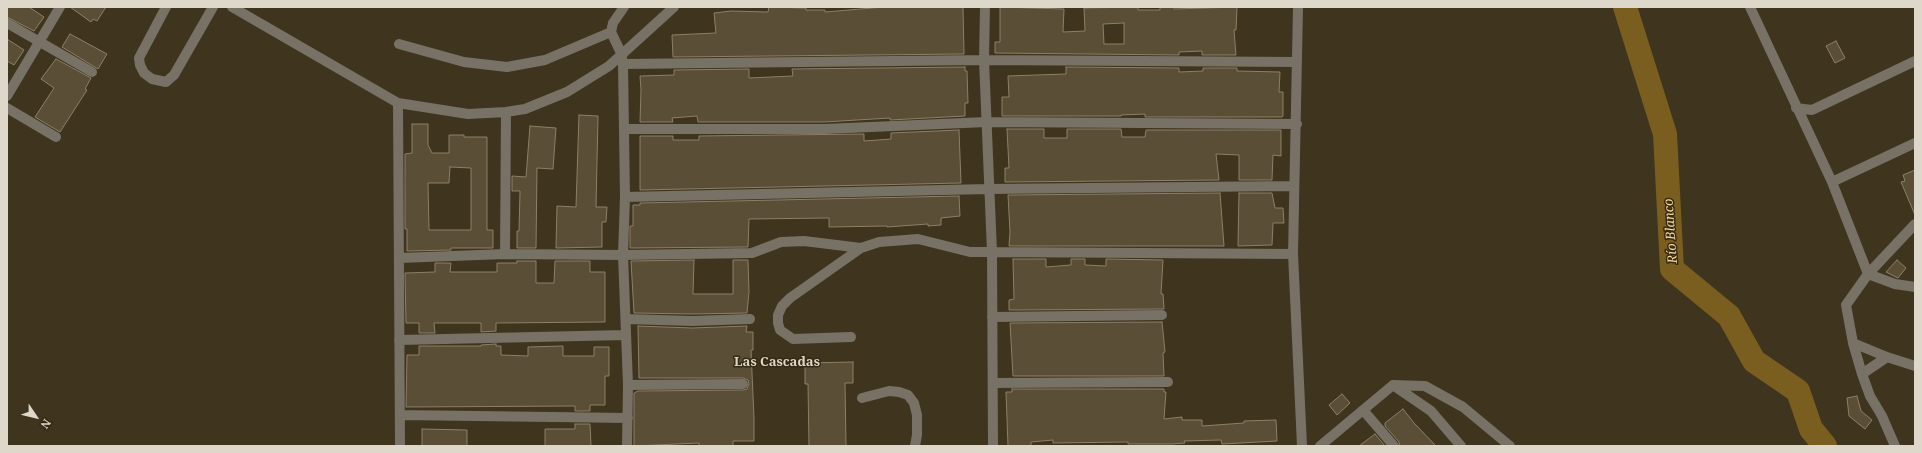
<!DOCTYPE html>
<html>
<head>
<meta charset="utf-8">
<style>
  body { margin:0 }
  #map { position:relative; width:1922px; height:453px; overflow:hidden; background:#3f341d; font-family:"Noto Serif",serif }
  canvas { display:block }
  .frame { position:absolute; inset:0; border:8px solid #ded8ca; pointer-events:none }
  .north { position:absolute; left:16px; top:397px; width:40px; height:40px; -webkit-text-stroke:3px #352a13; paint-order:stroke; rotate:125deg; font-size:11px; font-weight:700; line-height:16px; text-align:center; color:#ded8ca }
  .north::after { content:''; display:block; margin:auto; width:14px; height:18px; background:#ded8ca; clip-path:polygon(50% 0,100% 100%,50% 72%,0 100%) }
</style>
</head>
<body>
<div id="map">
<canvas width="1922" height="453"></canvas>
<div class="frame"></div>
<div class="north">N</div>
</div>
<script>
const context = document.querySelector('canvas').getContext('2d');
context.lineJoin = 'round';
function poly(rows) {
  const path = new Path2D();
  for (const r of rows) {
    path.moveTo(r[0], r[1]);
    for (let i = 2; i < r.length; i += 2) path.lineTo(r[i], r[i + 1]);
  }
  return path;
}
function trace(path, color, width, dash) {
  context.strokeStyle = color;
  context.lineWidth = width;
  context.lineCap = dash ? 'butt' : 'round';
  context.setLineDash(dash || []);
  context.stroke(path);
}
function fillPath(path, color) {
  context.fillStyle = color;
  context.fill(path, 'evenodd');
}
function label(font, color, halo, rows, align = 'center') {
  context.font = font + ' "Noto Serif",serif';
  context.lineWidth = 3;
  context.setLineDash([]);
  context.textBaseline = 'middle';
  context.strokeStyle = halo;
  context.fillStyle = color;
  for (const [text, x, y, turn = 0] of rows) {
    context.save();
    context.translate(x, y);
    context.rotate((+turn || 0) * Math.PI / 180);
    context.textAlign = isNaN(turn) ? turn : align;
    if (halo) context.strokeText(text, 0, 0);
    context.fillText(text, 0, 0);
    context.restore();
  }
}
const river = poly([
  [1625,7,1665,134,1672,269,1729,316,1754,361,1798,391,1811,429,1825,446]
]);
const building = poly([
  [7,7,29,7,44,17,34,31,7,17,7,7],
  [70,7,106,7,97,21,93,19,91,22,70,7],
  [769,7,806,8,806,10,825,10,825,12,884,7,963,7,964,54,673,57,672,35,716,33,714,13,731,11,768,12,769,7],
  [1000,7,1064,9,1063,32,1085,31,1084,8,1138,7,1138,10,1160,10,1160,7,1174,7,1174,9,1237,7,1236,30,1234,30,1236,55,1202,55,1202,51,1179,52,1179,55,995,53,995,42,1000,42,1000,7],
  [1124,23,1124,44,1104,44,1103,24,1124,23],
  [70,34,107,54,98,69,62,47,70,34],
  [7,39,24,50,14,65,7,61,7,39],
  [1836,41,1845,58,1835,63,1826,46,1836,41],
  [56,59,91,78,85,89,87,90,60,132,35,117,54,88,41,79,56,59],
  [965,67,965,71,967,71,968,103,965,103,965,116,890,120,890,118,824,122,698,122,697,116,672,118,673,122,640,122,641,90,640,76,674,75,674,70,749,69,749,78,793,76,792,69,965,67],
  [1066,67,1179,68,1179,72,1203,71,1203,68,1237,68,1237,71,1280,72,1279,92,1283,92,1283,116,1282,117,1145,117,1145,114,1121,115,1121,116,1002,116,1002,97,1009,97,1008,76,1066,74,1066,67],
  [579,115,598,116,596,207,607,207,606,222,602,222,602,247,556,248,557,206,576,207,579,115],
  [412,124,428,124,428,145,432,153,449,153,449,135,464,135,464,137,487,137,487,230,493,230,493,248,451,248,451,250,407,251,407,229,405,229,405,154,412,153,412,124],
  [450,167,471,168,471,230,429,230,428,183,449,183,450,167],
  [530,126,556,128,553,169,537,168,536,248,517,248,517,231,519,231,520,191,512,191,512,176,526,177,530,126],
  [1007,129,1044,129,1044,138,1067,138,1067,129,1121,129,1122,137,1145,137,1146,130,1281,130,1281,156,1273,155,1272,180,1239,180,1239,155,1216,154,1219,180,1005,182,1005,168,1009,168,1007,129],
  [959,130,961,183,640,190,640,136,673,136,673,140,699,140,699,136,864,134,864,141,891,139,891,133,959,130],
  [1915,170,1915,215,1901,182,1905,181,1903,175,1915,170],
  [1220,193,1224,246,1009,246,1010,232,1008,195,1220,193],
  [1239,193,1272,193,1275,208,1283,208,1284,223,1273,223,1272,245,1238,246,1239,193],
  [959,196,960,216,941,218,941,225,928,226,928,224,887,227,887,226,829,227,829,218,749,219,748,247,630,248,630,226,633,226,633,205,640,205,640,203,959,196],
  [1013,259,1046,259,1046,267,1071,265,1071,259,1085,259,1085,265,1106,266,1106,259,1163,260,1161,294,1163,294,1164,309,1009,310,1009,300,1014,299,1013,259],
  [694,260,693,294,733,294,733,260,748,260,749,292,747,313,692,314,634,313,631,261,694,260],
  [1897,260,1906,268,1898,278,1886,272,1897,260],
  [517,261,536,261,536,283,554,283,555,261,590,261,590,272,605,272,605,322,496,323,496,331,481,332,481,323,434,323,435,333,419,333,419,323,406,323,405,273,435,272,435,263,451,263,450,272,497,272,497,263,517,263,517,261],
  [1162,322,1165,352,1163,353,1164,376,1013,376,1010,323,1162,322],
  [638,326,692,328,747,326,746,332,753,332,753,350,751,350,754,418,754,441,733,441,733,446,699,446,699,443,634,446,634,393,638,391,743,390,747,389,749,384,748,380,743,378,639,378,638,326],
  [496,344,496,346,501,346,501,355,528,356,528,347,563,346,563,356,594,356,594,347,609,347,609,376,605,376,605,405,590,405,590,411,575,411,575,406,406,407,407,355,419,355,419,346,481,346,481,345,496,344],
  [853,362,853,383,845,383,846,446,809,446,808,384,805,384,805,363,853,362],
  [1012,389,1164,389,1164,392,1166,392,1164,419,1182,417,1182,420,1202,420,1202,426,1244,423,1244,421,1276,420,1277,441,1222,444,1221,440,1184,441,1185,443,1172,444,1128,444,1128,442,1053,443,1053,440,1031,442,1031,446,1008,446,1006,392,1012,392,1012,389],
  [1342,394,1350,403,1337,415,1329,405,1342,394],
  [1857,396,1861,411,1872,420,1865,429,1849,416,1847,398,1857,396],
  [1403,409,1414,423,1436,446,1400,446,1399,442,1385,426,1385,423,1403,409],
  [575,424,590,424,591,446,545,446,545,429,575,429,575,424],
  [422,429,467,430,467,446,422,446,422,429],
  [1375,434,1385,446,1359,446,1375,434]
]);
const minor = poly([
  [166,7,139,58,140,65,144,73,152,79,166,82,174,75,213,7],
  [232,7,398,103,468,114,506,112,525,109,567,92,609,66,674,7],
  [624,7,613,23,611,32,621,53,623,64,625,197,623,255,628,385,627,446],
  [985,7,984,60,992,252,993,446],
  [1298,7,1293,254,1302,446],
  [1750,7,1832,182,1868,274,1895,284,1915,287],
  [7,23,92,72],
  [399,44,464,62,507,67,545,60,611,32],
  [623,64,984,60,1297,62],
  [7,96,60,7],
  [398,103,400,446],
  [7,108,56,137],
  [1796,108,1812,110,1915,61],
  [624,129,824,129,987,122,1297,124],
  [1832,182,1915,143],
  [625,197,988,189,1294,186],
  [505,254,506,112],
  [399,258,505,254,623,255,752,253,781,242,804,241,861,248],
  [992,317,1162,315],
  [626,319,692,321,750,319],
  [851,337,793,339,780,330,778,323,778,315,782,306,790,298,861,248,879,242,918,239,970,252,992,252,1293,254],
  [399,340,625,335],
  [1853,343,1887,357,1915,366],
  [1862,374,1887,357],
  [993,383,1168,382],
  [628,385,743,384],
  [1393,385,1431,411,1461,446],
  [862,398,889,391,899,392,908,395,914,403,917,415,917,435,915,446],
  [1363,410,1394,446],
  [400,415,628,418],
  [1320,446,1393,385,1425,386,1463,407,1510,446],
  [1895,446,1882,416,1870,396,1862,374,1853,343,1846,305,1868,274,1915,224]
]);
const waterNames = [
  ["Río Blanco",1671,231,-94]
];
const neighbourhoodNames = [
  ["Las Cascadas",777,362]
];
trace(river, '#795e1f', 24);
fillPath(building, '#5a4e36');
trace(building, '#8c8066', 1);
trace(minor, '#777166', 10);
label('italic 13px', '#f8da9f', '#352a13', waterNames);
label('bold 13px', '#ded8ca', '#352a13', neighbourhoodNames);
</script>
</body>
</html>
